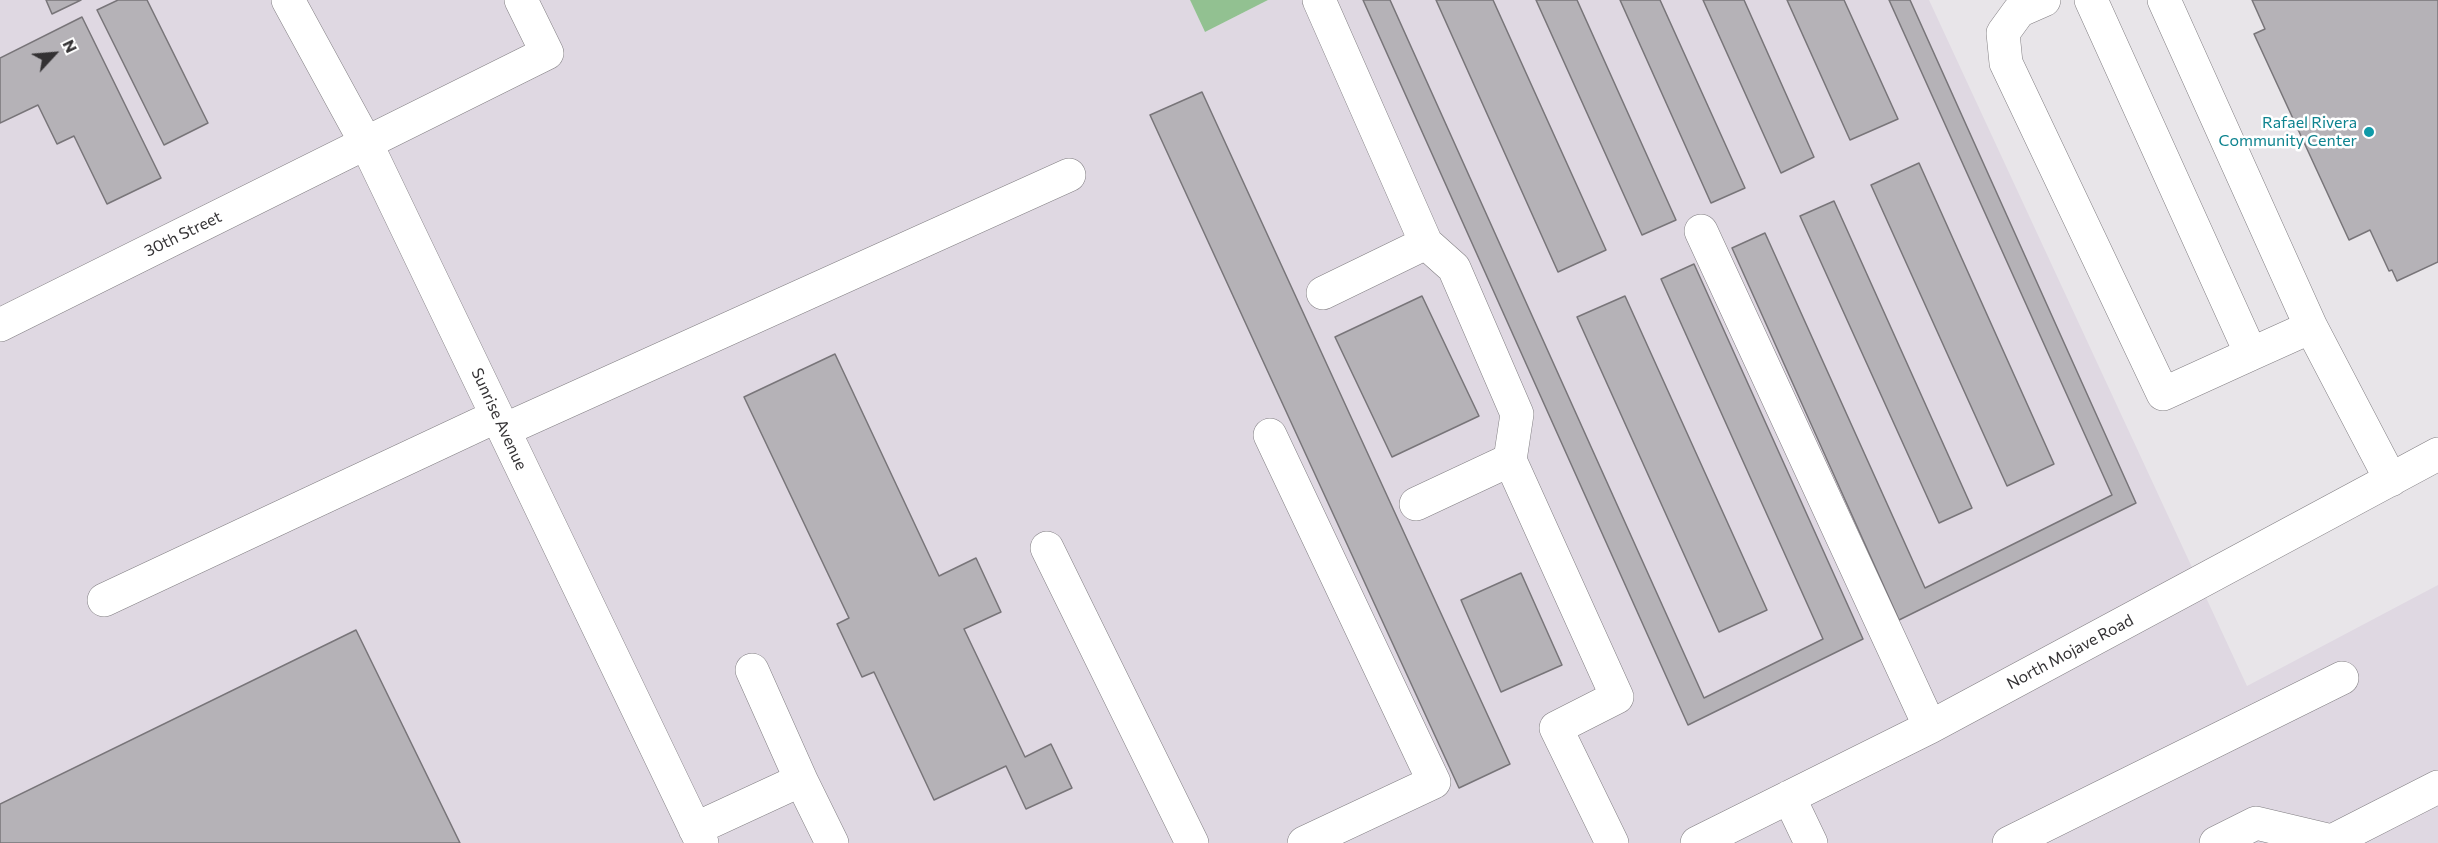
<!DOCTYPE html>
<html>
<head>
<meta charset="utf-8">
<style>
  body { margin:0 }
  #map { position:relative; width:2438px; height:843px; overflow:hidden; background:#e8e5e9; font-family:Commissioner,sans-serif }
  canvas { display:block }
  .north { position:absolute; left:24px; top:24px; width:60px; height:60px; -webkit-text-stroke:4px #fff; paint-order:stroke; rotate:64deg; font-size:16px; font-weight:700; line-height:24px; text-align:center; color:#333133 }
  .north::after { content:''; display:block; margin:auto; width:21px; height:27px; background:#333133; clip-path:polygon(50% 0,100% 100%,50% 72%,0 100%) }
</style>
</head>
<body>
<div id="map">
<canvas width="2438" height="843"></canvas>
<div class="north">N</div>
</div>
<script>
const context = document.querySelector('canvas').getContext('2d');
context.lineJoin = 'round';
function fillPath(path, color) {
  context.fillStyle = color;
  context.fill(path, 'evenodd');
}
function poly(rows) {
  const path = new Path2D();
  for (const r of rows) {
    path.moveTo(r[0], r[1]);
    for (let i = 2; i < r.length; i += 2) path.lineTo(r[i], r[i + 1]);
  }
  return path;
}
function trace(path, color, width, dash) {
  context.strokeStyle = color;
  context.lineWidth = width;
  context.lineCap = dash ? 'butt' : 'round';
  context.setLineDash(dash || []);
  context.stroke(path);
}
function label(font, color, halo, rows, align = 'center') {
  context.font = font + ' Commissioner,sans-serif';
  context.lineWidth = 5;
  context.setLineDash([]);
  context.textBaseline = 'middle';
  context.strokeStyle = halo;
  context.fillStyle = color;
  for (const [text, x, y, turn = 0] of rows) {
    context.save();
    context.translate(x, y);
    context.rotate((+turn || 0) * Math.PI / 180);
    context.textAlign = isNaN(turn) ? turn : align;
    if (halo) context.strokeText(text, 0, 0);
    context.fillText(text, 0, 0);
    context.restore();
  }
}
const built = poly([
  [0,0,1190,0,1205,32,1268,0,1929,0,2247,686,2438,585,2438,843,0,843]
]);
const green = poly([
  [1190,0,1268,0,1205,32]
]);
const building = poly([
  [46,0,81,0,52,14,46,0],
  [118,0,147,0,208,123,164,145,97,10,118,0],
  [1363,0,1390,0,1704,698,1823,639,1661,279,1694,264,1863,639,1688,725,1363,0],
  [1436,0,1493,0,1606,250,1558,272,1436,0],
  [1536,0,1577,0,1676,220,1642,235,1536,0],
  [1620,0,1660,0,1745,188,1711,203,1620,0],
  [1703,0,1744,0,1814,157,1781,173,1703,0],
  [1787,0,1844,0,1898,119,1850,140,1787,0],
  [1889,0,1910,0,2136,503,1899,620,1732,248,1765,233,1925,588,2112,495,1889,0],
  [2252,0,2438,0,2438,262,2397,281,2392,270,2389,271,2370,230,2349,240,2254,34,2265,29,2252,0],
  [82,17,161,178,107,204,74,136,57,144,38,105,0,123,0,58,82,17],
  [1202,92,1510,764,1459,788,1150,115,1202,92],
  [1919,163,2054,464,2007,486,1871,185,1919,163],
  [1834,201,1972,508,1939,523,1800,216,1834,201],
  [1422,296,1479,416,1392,457,1335,337,1422,296],
  [1625,296,1767,610,1719,632,1577,317,1625,296],
  [835,354,939,576,976,558,1001,612,964,629,1025,757,1051,744,1072,788,1026,809,1006,766,934,800,874,672,862,677,837,624,849,618,744,397,835,354],
  [1521,573,1562,665,1501,692,1461,600,1521,573],
  [356,630,460,843,0,843,0,804,356,630]
]);
const minor = poly([
  [288,0,366,143,702,843],
  [1319,0,1426,243,1454,268,1517,414,1510,460,1617,697,1556,728,1612,843],
  [2044,0,2019,11,2003,33,2006,63,2163,394,2251,354],
  [2091,0,2251,354,2311,327,2391,480],
  [2164,0,2311,327],
  [1701,231,1930,727],
  [1323,293,1426,243],
  [0,325,547,53,521,0],
  [504,430,1069,175],
  [1270,435,1434,782,1304,843],
  [1416,504,1510,460],
  [1047,548,1192,843],
  [104,600,497,416],
  [752,670,801,780],
  [1789,797,1811,843],
  [695,829,801,780,832,843],
  [1697,843,1930,727,2438,454],
  [2009,843,2342,678],
  [2216,843,2256,823,2332,841,2438,787]
]);
const markers = [
  [2369,132,6,"#0f9aa8"]
];
const cultureNames = [
  ["Rafael Rivera",2357,123],
  ["Community Center",2357,141]
];
const streetNames = [
  ["30th Street",183,234,-26],
  ["Sunrise Avenue",499,419,65],
  ["North Mojave Road",2070,652,-28]
];
fillPath(built, '#dfd8e2');
fillPath(green, '#92c191');
fillPath(building, '#b5b2b7');
trace(building, '#787579', 1.5);
trace(minor, '#817e82', 34);
trace(minor, '#fff', 33);
for (const [x, y, r, color] of markers) {
  const dot = new Path2D();
  dot.arc(x, y, r, 0, 2 * Math.PI);
  context.fillStyle = color;
  context.fill(dot);
  trace(dot, '#fff', 2);
}
label('16px', '#0d838f', '#fff', cultureNames, 'right');
label('16px', '#333133', '#fff', streetNames);
</script>
</body>
</html>
